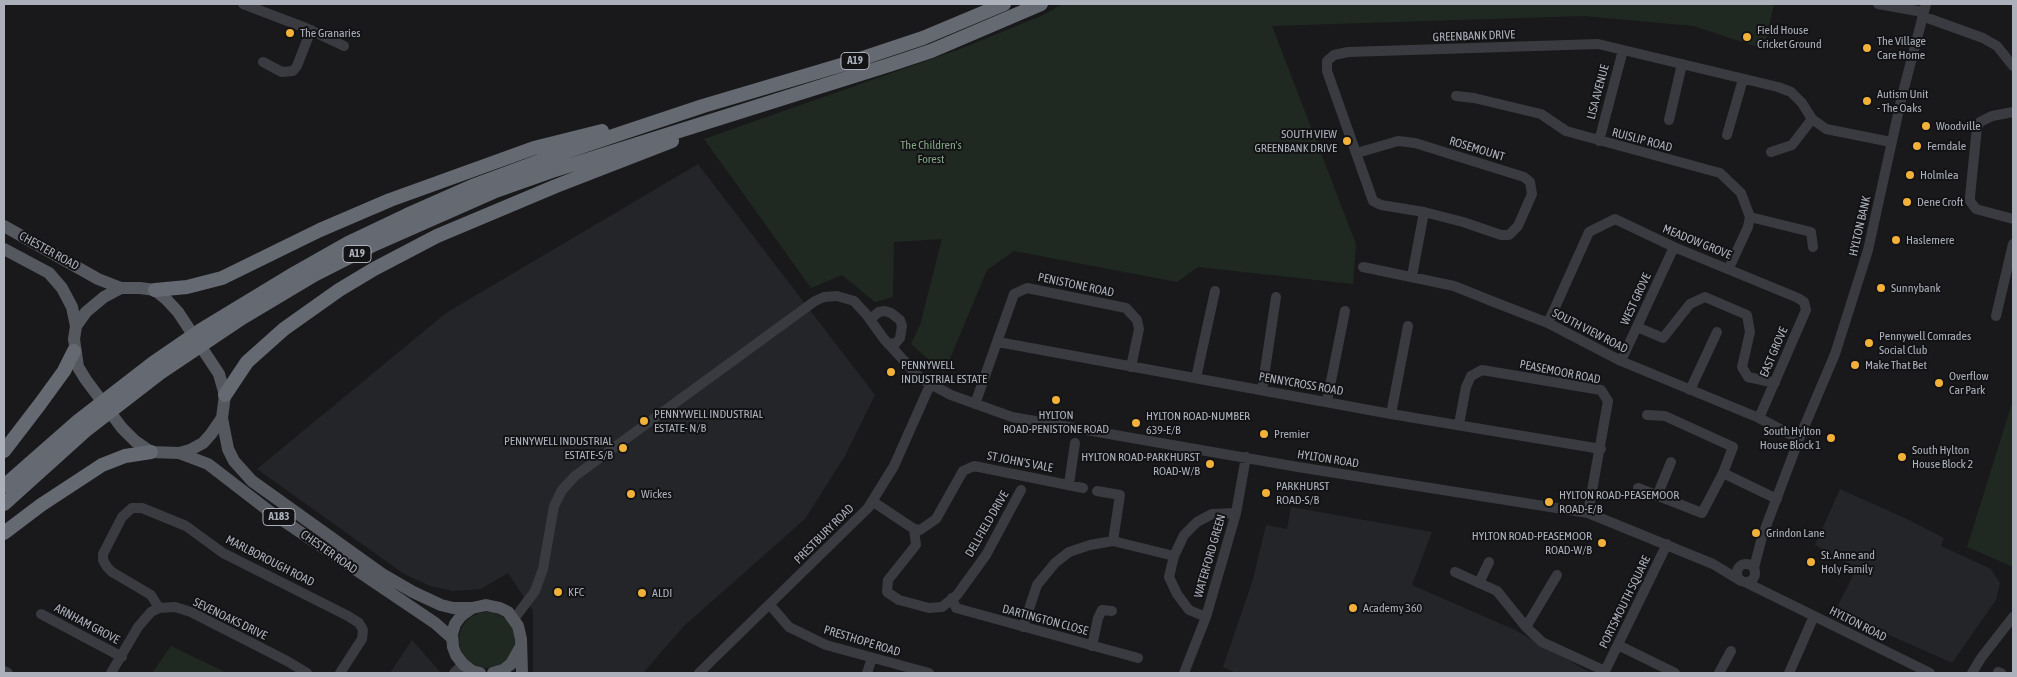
<!DOCTYPE html>
<html>
<head>
<meta charset="utf-8">
<style>
  body { margin:0 }
  #map { position:relative; width:2017px; height:677px; overflow:hidden; background:#19191b; font-family:"Asap Condensed",sans-serif }
  canvas { display:block }
  .frame { position:absolute; inset:0; border:5px solid #abb0ba; pointer-events:none }
</style>
</head>
<body>
<div id="map">
<canvas width="2017" height="677"></canvas>
<div class="frame"></div>
</div>
<script>
const context = document.querySelector('canvas').getContext('2d');
context.lineJoin = 'round';
function fillPath(path, color) {
  context.fillStyle = color;
  context.fill(path, 'evenodd');
}
function poly(rows) {
  const path = new Path2D();
  for (const r of rows) {
    if (r.length === 3) {
      path.moveTo(r[0] + r[2], r[1]);
      path.arc(r[0], r[1], r[2], 0, 2 * Math.PI);
      continue;
    }
    path.moveTo(r[0], r[1]);
    for (let i = 2; i < r.length; i += 2) path.lineTo(r[i], r[i + 1]);
  }
  return path;
}
function trace(path, color, width, dash) {
  context.strokeStyle = color;
  context.lineWidth = width;
  context.lineCap = dash ? 'butt' : 'round';
  context.setLineDash(dash || []);
  context.stroke(path);
}
function label(font, color, halo, rows, align = 'center') {
  context.font = font + ' "Asap Condensed",sans-serif';
  context.lineWidth = 4;
  context.setLineDash([]);
  context.textBaseline = 'middle';
  context.strokeStyle = halo;
  context.fillStyle = color;
  for (const [text, x, y, turn = 0] of rows) {
    context.save();
    context.translate(x, y);
    context.rotate((+turn || 0) * Math.PI / 180);
    context.textAlign = isNaN(turn) ? turn : align;
    if (halo) context.strokeText(text, 0, 0);
    context.fillText(text, 0, 0);
    context.restore();
  }
}
const built = poly([
  [698,164,875,395,845,456,805,519,685,625,643,673,533,673,533,611,508,573,481,589,453,591,430,586,404,574,257,469,446,313],
  [1840,489,1907,519,1944,538,1941,546,1991,569,2000,583,1996,600,1952,663,1835,611,1857,568,1815,545],
  [1291,507,1432,532,1412,585,1515,630,1591,673,1236,673,1223,667,1253,579,1266,525,1287,529],
  [412,640,441,673,390,673]
]);
const green = poly([
  [1063,4,1774,4,1764,49,1693,26,1584,16,1272,26,1356,244,1353,284,1198,267,1177,282,1014,251,987,270,944,373,911,344,920,325,942,239,894,242,893,297,875,302,842,275,811,288,704,139,960,49,1041,16],
  [2013,400,2013,567,1967,547],
  [487,640,28],
  [171,646,227,673,152,673]
]);
const minor = poly([
  [243,4,306,28,344,46],
  [1878,4,1923,12],
  [1922,16,1983,38,1997,46,2013,66],
  [263,62,282,72,293,71,297,66,311,30],
  [1456,96,1474,98,1541,114,1566,131,1720,173,1741,193,1750,217,1748,227,1729,268],
  [2013,112,1992,116,1980,122,1977,127,1970,197,1970,201,1976,209,2013,219],
  [1669,120,1682,64],
  [1727,135,1743,79],
  [1599,141,1623,50],
  [1771,152,1792,145,1812,119],
  [1357,153,1398,141,1415,143,1524,177,1530,182,1532,194,1518,226,1509,235,1501,235,1463,222,1424,212,1381,205,1373,201,1327,71,1327,61,1334,55,1348,52,1598,44,1778,87,1791,92,1802,103,1812,119,1826,129,1891,142],
  [1750,217,1811,232,1813,247],
  [1363,267,1454,286,1494,302,1548,323,1621,361,1759,418,1799,439],
  [1412,276,1424,212],
  [1996,316,2013,244],
  [870,319,879,312,885,311,891,313,900,320,902,326,900,338,896,343,888,344],
  [1548,323,1589,232,1615,219,1674,247,1798,298,1804,302,1806,310,1759,418],
  [1637,327,1663,338,1690,304,1705,297,1747,315,1750,332,1742,367,1748,377,1775,383],
  [998,342,1391,414,1601,449],
  [1621,361,1674,247],
  [1196,378,1215,291],
  [1262,390,1276,297],
  [1690,390,1717,332],
  [1327,401,1345,311],
  [975,404,1014,294,1027,288,1126,308,1137,320,1139,329,1131,367],
  [1391,414,1408,326],
  [1459,424,1466,387,1471,376,1482,370,1601,390,1608,401,1588,513],
  [1723,473,1777,499],
  [1069,484,1075,443],
  [1638,488,1702,513,1723,473,1733,447,1665,416,1647,415],
  [1097,491,1120,495,1113,541],
  [1657,496,1671,462],
  [872,501,914,529,920,530,936,519,963,471,974,466,1083,488],
  [1236,513,1246,457],
  [914,529,916,545,888,580,887,592,899,600,929,608,942,607,957,595,986,555,1021,490],
  [1746,573,9],
  [1754,568,1762,537,1799,439,1835,354,1868,250,1902,96,1926,4],
  [1455,572,1497,591,1526,627,1542,642,1605,671],
  [1479,583,1489,562],
  [1747,583,1930,673],
  [952,598,956,608,1138,658],
  [770,605,789,627,826,645,929,673],
  [159,608,151,595,112,572,107,567,103,560,103,554,122,517,132,508,142,508,186,526,223,553,348,616,359,623,363,630,362,639,340,673],
  [41,614,122,657],
  [514,619,535,591,543,569,554,506,562,490,575,476,815,301,824,297,837,296,854,301,866,314,884,339,921,379,951,395,1012,417,1298,467,1588,513,1713,564,1741,581],
  [1023,627,1037,585,1055,563,1069,552,1090,545,1113,541,1174,556],
  [1526,627,1557,575],
  [1618,645,1675,673],
  [1092,646,1098,618,1102,610,1112,611],
  [4,671,8,673],
  [1998,672,2001,673],
  [111,673,138,627,151,612,159,608,175,607,191,612,287,661,307,673],
  [454,673,463,664],
  [699,673,868,508,894,466,930,385],
  [867,673,872,658],
  [1184,673,1206,617,1236,513,1212,514,1197,522,1184,535,1174,556,1169,577,1177,594,1189,610,1206,617],
  [1604,673,1667,544],
  [1719,673,1731,651],
  [1789,673,1814,616],
  [1972,673,1981,658,2013,617]
]);
const major = poly([
  [4,226,98,279,121,288],
  [4,249,49,273,62,288,72,307,76,326],
  [121,288,140,288,155,290,166,299,178,312,219,374,225,395,222,418,211,434,203,443,190,450,179,453,151,452,135,441,122,428,86,380,78,367,74,339,76,326,86,312,104,297,121,288],
  [222,418,228,449,234,461,252,481,382,574,413,592,441,605,453,608,472,608,486,605,500,608,508,612,518,626,521,639,522,673],
  [179,453,208,464,269,511,435,623,452,638],
  [472,608,461,616,455,624,452,634,453,647,456,655,463,664,472,671,480,673],
  [493,673,503,670,511,664,520,648]
]);
const highway = poly([
  [155,290,187,287,222,278,320,230,390,200,534,148,602,131],
  [225,395,247,362,284,329,339,290,374,269,437,236,556,186,672,141],
  [4,451,40,404,64,371,74,351],
  [4,486,78,421,153,363,201,330,295,273,348,243,407,215,475,185,553,156,703,106,848,63,923,38,1004,4],
  [4,504,85,431,160,373,242,318,314,275,375,244,493,192,555,170,892,64,931,51,1041,4],
  [4,533,41,505,102,465,125,456,151,452]
]);
const markers = [
  [290,33,5,"#f2b139"],
  [1747,37,5,"#f2b139"],
  [1867,48,5,"#f2b139"],
  [1867,101,5,"#f2b139"],
  [1926,126,5,"#f2b139"],
  [1347,141,5,"#f2b139"],
  [1917,146,5,"#f2b139"],
  [1910,175,5,"#f2b139"],
  [1907,202,5,"#f2b139"],
  [1896,240,5,"#f2b139"],
  [1881,288,5,"#f2b139"],
  [1869,343,5,"#f2b139"],
  [1855,365,5,"#f2b139"],
  [891,372,5,"#f2b139"],
  [1939,383,5,"#f2b139"],
  [1056,400,5,"#f2b139"],
  [644,421,5,"#f2b139"],
  [1136,423,5,"#f2b139"],
  [1264,434,5,"#f2b139"],
  [1831,438,5,"#f2b139"],
  [623,448,5,"#f2b139"],
  [1902,457,5,"#f2b139"],
  [1210,464,5,"#f2b139"],
  [1266,493,5,"#f2b139"],
  [631,494,5,"#f2b139"],
  [1549,502,5,"#f2b139"],
  [1756,533,5,"#f2b139"],
  [1602,543,5,"#f2b139"],
  [1811,562,5,"#f2b139"],
  [558,592,5,"#f2b139"],
  [642,593,5,"#f2b139"],
  [1353,608,5,"#f2b139"]
];
const shields = [
  [855,61,28],
  [357,254,28],
  [279,517,32]
];
const shieldNames = [
  ["A19",855,61],
  ["A19",357,254],
  ["A183",279,517]
];
const poiNames = [
  ["Field House",1757,30],
  ["Cricket Ground",1757,44],
  ["The Granaries",300,33],
  ["The Village",1877,41],
  ["Care Home",1877,55],
  ["Autism Unit",1877,94],
  ["- The Oaks",1877,108],
  ["Woodville",1936,126],
  ["SOUTH VIEW",1337,134,"right"],
  ["GREENBANK DRIVE",1337,148,"right"],
  ["Ferndale",1927,146],
  ["Holmlea",1920,175],
  ["Dene Croft",1917,202],
  ["Haslemere",1906,240],
  ["Sunnybank",1891,288],
  ["Pennywell Comrades",1879,336],
  ["Social Club",1879,350],
  ["PENNYWELL",901,365],
  ["INDUSTRIAL ESTATE",901,379],
  ["Make That Bet",1865,365],
  ["Overflow",1949,376],
  ["Car Park",1949,390],
  ["PENNYWELL INDUSTRIAL",654,414],
  ["ESTATE- N/B",654,428],
  ["HYLTON",1056,415,"center"],
  ["ROAD-PENISTONE ROAD",1056,429,"center"],
  ["HYLTON ROAD-NUMBER",1146,416],
  ["639-E/B",1146,430],
  ["South Hylton",1821,431,"right"],
  ["House Block 1",1821,445,"right"],
  ["Premier",1274,434],
  ["PENNYWELL INDUSTRIAL",613,441,"right"],
  ["ESTATE-S/B",613,455,"right"],
  ["South Hylton",1912,450],
  ["House Block 2",1912,464],
  ["HYLTON ROAD-PARKHURST",1200,457,"right"],
  ["ROAD-W/B",1200,471,"right"],
  ["PARKHURST",1276,486],
  ["ROAD-S/B",1276,500],
  ["Wickes",641,494],
  ["HYLTON ROAD-PEASEMOOR",1559,495],
  ["ROAD-E/B",1559,509],
  ["Grindon Lane",1766,533],
  ["HYLTON ROAD-PEASEMOOR",1592,536,"right"],
  ["ROAD-W/B",1592,550,"right"],
  ["St. Anne and",1821,555],
  ["Holy Family",1821,569],
  ["KFC",568,592],
  ["ALDI",652,593],
  ["Academy 360",1363,608]
];
const streetNames = [
  ["GREENBANK DRIVE",1474,36,-2],
  ["LISA AVENUE",1598,92,-75],
  ["RUISLIP ROAD",1642,140,15],
  ["ROSEMOUNT",1477,149,17],
  ["HYLTON BANK",1860,226,-77],
  ["MEADOW GROVE",1697,242,22],
  ["CHESTER ROAD",49,251,29],
  ["PENISTONE ROAD",1076,285,12],
  ["WEST GROVE",1636,299,-65],
  ["SOUTH VIEW ROAD",1590,331,27],
  ["EAST GROVE",1774,352,-67],
  ["PEASEMOOR ROAD",1560,372,11],
  ["PENNYCROSS ROAD",1301,384,10],
  ["HYLTON ROAD",1328,459,9],
  ["ST JOHN'S VALE",1020,462,11],
  ["DELLFIELD DRIVE",987,524,-60],
  ["PRESTBURY ROAD",824,534,-45],
  ["CHESTER ROAD",329,552,35],
  ["WATERFORD GREEN",1210,556,-74],
  ["MARLBOROUGH ROAD",270,561,27],
  ["PORTSMOUTH SQUARE",1625,602,-64],
  ["SEVENOAKS DRIVE",230,619,26],
  ["DARTINGTON CLOSE",1045,620,15],
  ["ARNHAM GROVE",87,624,28],
  ["HYLTON ROAD",1858,624,27],
  ["PRESTHOPE ROAD",862,641,17]
];
const parkNames = [
  ["The Children's",931,145],
  ["Forest",931,159]
];
fillPath(built, '#242528');
fillPath(green, '#202921');
trace(minor, '#393b40', 10);
trace(major, '#55585f', 12);
trace(highway, '#656971', 14);
for (const [x, y, r, color] of markers) {
  const dot = new Path2D();
  dot.arc(x, y, r, 0, 2 * Math.PI);
  context.fillStyle = color;
  context.fill(dot);
  trace(dot, '#131316', 2);
}
for (const [x, y, w] of shields) {
  const box = new Path2D();
  box.roundRect(x - w / 2, y - 8.5, w, 17, 4);
  context.fillStyle = '#131316';
  context.fill(box);
  trace(box, '#abb0ba', 1);
}
label('bold 11px', '#abb0ba', null, shieldNames);
label('12px', '#abb0ba', '#131316', poiNames, 'left');
label('12px', '#abb0ba', '#131316', streetNames);
label('12px', '#82a584', '#131316', parkNames);
</script>
</body>
</html>
